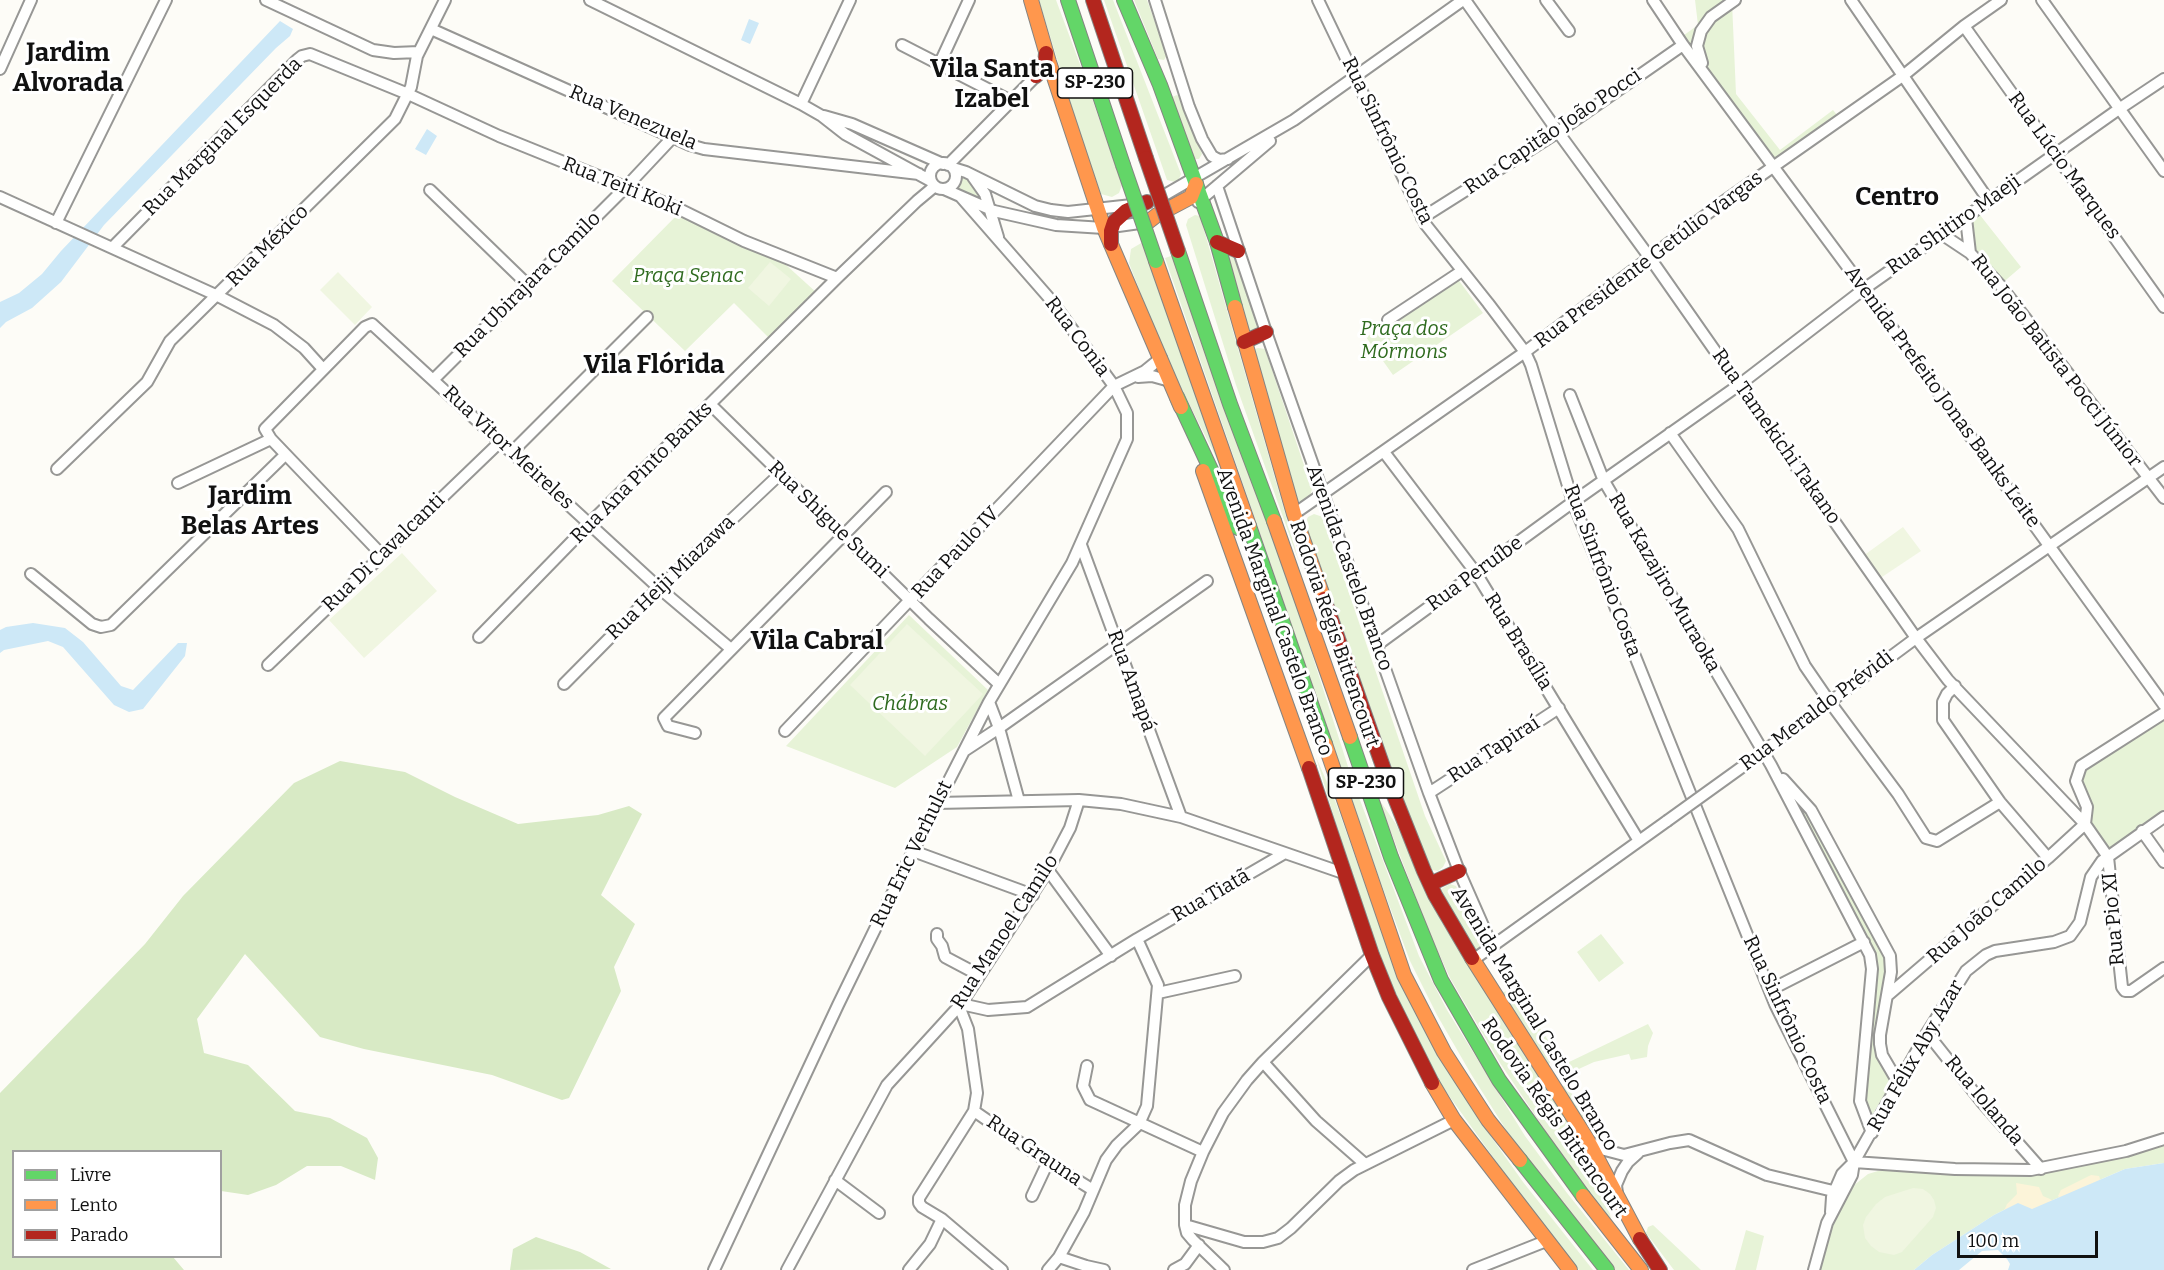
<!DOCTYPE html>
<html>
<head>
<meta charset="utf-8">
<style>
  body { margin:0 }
  #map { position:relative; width:2164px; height:1270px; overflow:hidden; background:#fdfcf7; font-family:Bitter,serif }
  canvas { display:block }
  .legend { position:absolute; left:12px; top:1150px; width:210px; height:108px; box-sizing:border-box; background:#fff; border:2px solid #a0a0a0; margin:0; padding:8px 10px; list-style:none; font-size:18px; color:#111 }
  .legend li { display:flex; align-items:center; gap:12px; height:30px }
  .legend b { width:30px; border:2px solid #a0a0a0 }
  .scale { position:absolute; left:1957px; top:1231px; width:141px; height:27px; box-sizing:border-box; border:3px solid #111; border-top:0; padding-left:8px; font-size:18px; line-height:21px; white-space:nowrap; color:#111; -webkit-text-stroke:4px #fff; paint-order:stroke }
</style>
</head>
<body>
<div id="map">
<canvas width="2164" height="1270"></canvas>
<ul class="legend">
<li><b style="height:8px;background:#63d668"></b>Livre</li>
<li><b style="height:8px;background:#ff974d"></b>Lento</li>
<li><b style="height:8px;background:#b3261e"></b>Parado</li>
</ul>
<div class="scale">100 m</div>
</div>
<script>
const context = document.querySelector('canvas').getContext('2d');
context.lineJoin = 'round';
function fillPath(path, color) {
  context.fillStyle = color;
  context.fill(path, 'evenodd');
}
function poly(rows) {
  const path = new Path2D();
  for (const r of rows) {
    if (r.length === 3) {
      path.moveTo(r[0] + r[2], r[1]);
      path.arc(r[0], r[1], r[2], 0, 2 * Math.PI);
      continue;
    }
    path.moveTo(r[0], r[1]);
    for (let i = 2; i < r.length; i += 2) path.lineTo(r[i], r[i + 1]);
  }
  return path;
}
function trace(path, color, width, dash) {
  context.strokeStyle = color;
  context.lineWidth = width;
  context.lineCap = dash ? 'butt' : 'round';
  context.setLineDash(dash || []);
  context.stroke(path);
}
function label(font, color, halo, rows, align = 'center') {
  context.font = font + ' Bitter,serif';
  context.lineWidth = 6;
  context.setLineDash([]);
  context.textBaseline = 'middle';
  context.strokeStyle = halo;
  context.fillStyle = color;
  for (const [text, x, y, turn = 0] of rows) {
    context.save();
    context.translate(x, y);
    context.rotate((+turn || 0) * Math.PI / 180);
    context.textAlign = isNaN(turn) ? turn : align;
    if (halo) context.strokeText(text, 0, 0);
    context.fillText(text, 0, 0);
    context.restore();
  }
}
const green = poly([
  [1039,0,1056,0,1081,67,1122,185,1119,193,1112,197,1101,194,1082,140],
  [1104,0,1113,0,1181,174,1179,179,1175,182,1167,180],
  [1134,0,1147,0,1167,55,1164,60,1158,59],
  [1695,0,1731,0,1732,2,1736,94,1780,150,1833,110,1841,120,1774,166,1680,38,1698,25],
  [1177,95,1180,96,1202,154,1199,159,1195,159,1172,97],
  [958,171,976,185,984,204,952,187,958,180],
  [1976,210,2021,267,2000,285,1970,253,1966,218],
  [679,213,785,264,817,293,771,340,734,303,685,351,612,281],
  [1195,215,1200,216,1299,562,1236,385,1186,225,1188,219],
  [1143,242,1221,467,1165,356,1129,263,1131,249],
  [1174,255,1301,620,1352,779,1419,956,1447,1010,1525,1136,1567,1193,1629,1270,1614,1270,1515,1144,1471,1074,1437,1015,1410,961,1378,875,1165,258],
  [1235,255,1257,327,1250,332,1225,256],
  [1457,278,1483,313,1393,375,1366,337],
  [1258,348,1265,349,1312,489,1310,496,1303,502,1296,500,1255,349],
  [1314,514,1323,517,1425,816,1446,861,1443,867,1438,871,1428,869,1305,523,1308,517],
  [909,615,988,690,957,747,895,788,786,746],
  [2164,713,2164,816,2109,854,2086,824,2077,781,2089,760],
  [1316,757,1336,803,1397,975,1487,1131,1523,1182,1593,1270,1579,1270,1568,1257,1516,1189,1437,1079,1412,1034,1363,913],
  [1378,798,1396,824,1442,923,1557,1103,1604,1185,1611,1219,1600,1210,1567,1163,1500,1063,1450,978,1430,934],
  [1806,812,1884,952,1887,964,1877,1028,1893,1081,1870,1118,1865,1107,1876,963,1872,949,1800,814],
  [1450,884,1456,886,1483,945,1479,950,1473,949,1441,889],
  [1601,934,1624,963,1599,982,1577,952],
  [1510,991,1517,995,1557,1053,1548,1065,1502,992],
  [1648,1024,1653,1033,1648,1046,1647,1057,1631,1060,1629,1054,1594,1062,1570,1073,1563,1069,1565,1064],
  [1560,1085,1567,1087,1602,1137,1590,1132],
  [2164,1140,2164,1163,2125,1169,2032,1209,2018,1203,1994,1215,1932,1255,1914,1270,1818,1270,1834,1217,1853,1186,1868,1174,1878,1171,1953,1167,2029,1169],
  [1653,1225,1701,1270,1674,1270,1646,1233,1648,1227],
  [1746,1230,1764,1236,1756,1270,1735,1270]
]);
const forest = poly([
  [340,761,405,772,455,797,518,824,598,815,629,806,642,814,601,895,635,924,614,967,621,991,569,1098,562,1100,492,1075,364,1049,320,1037,245,954,197,1019,204,1053,248,1065,295,1111,330,1118,367,1138,378,1158,375,1180,341,1166,307,1166,276,1185,248,1195,221,1191,220,1152,14,1152,14,1256,173,1257,184,1270,0,1270,0,1093,145,944,183,896,294,783],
  [536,1237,580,1252,611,1269,510,1270,513,1249]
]);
const sand = poly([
  [2091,1175,2099,1176,2100,1179,2095,1193,2065,1203,2058,1196,2061,1190],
  [2016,1183,2039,1187,2043,1196,2050,1199,2060,1206,2002,1215,2007,1204,2017,1194]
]);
const pitch = poly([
  [770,262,791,279,769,306,748,288],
  [338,272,372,307,355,325,320,290],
  [1903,527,1921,551,1879,579,1863,556],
  [402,553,437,591,364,658,329,620],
  [907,624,983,694,925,756,850,685],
  [1913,1188,1923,1189,1930,1194,1934,1200,1936,1208,1933,1217,1902,1252,1894,1255,1879,1252,1871,1246,1865,1238,1863,1225,1866,1217,1876,1204,1885,1197]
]);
const water = poly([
  [749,19,759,23,750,44,741,40],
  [280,21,293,29,290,36,276,48,104,225,61,282,32,308,6,322,0,328,0,302,19,293,42,274,61,251],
  [427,129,437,136,426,155,415,149],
  [33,623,65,628,83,642,121,686,133,690,178,643,187,643,185,656,143,709,129,712,114,705,63,647,48,641,4,650,0,653,0,630,6,627],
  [2164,1163,2164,1270,2008,1270,2010,1264,2007,1259,1998,1250,1982,1251,1959,1270,1914,1270,1932,1255,1994,1215,2018,1203,2032,1209,2125,1169]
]);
const street = poly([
  [266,0,373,50,394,53,419,52],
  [590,0,801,104,822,116,845,134,931,181],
  [1155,0,1189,107,1202,139,1212,156,1219,160,1228,159],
  [1318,0,1426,225,1488,303,1525,352,1531,365,1573,502,1775,1004,1854,1162],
  [1465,0,1558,132,1650,258,1916,638,1948,680,2085,824,2108,857],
  [1546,0,1569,31],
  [1653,0,1683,45,1864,289,2164,705],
  [1851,0,1989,201],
  [2042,0,2164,171],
  [1964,26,2164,307],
  [431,29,690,145,704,149,919,174],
  [902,45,1011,101],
  [1702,63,1697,46,1701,31,1711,17,1735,0],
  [939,65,969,0],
  [0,69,31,0],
  [801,104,850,0],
  [824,116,852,124,943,164],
  [943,176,13],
  [948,165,1036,76],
  [953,168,966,172,1035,206,1051,210,1068,212,1132,205],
  [973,177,985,194,998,237],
  [1217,186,1266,332,1429,793,1459,871,1492,946],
  [944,189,994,211,1056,225,1104,228,1147,222],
  [430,190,528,285],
  [0,197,218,296,274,325,304,348,323,369],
  [1156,200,1294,120,1463,0],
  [1198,202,1270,141],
  [1422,218,1558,132,1683,45],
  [1966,218,1970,253,2000,285,2164,498],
  [56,223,166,0],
  [1943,235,1970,253],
  [113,247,297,60,302,56,310,54,408,94,499,136,675,207,744,241,837,278],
  [1388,320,1462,271],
  [1138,377,1152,376,1170,381],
  [434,379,626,187,672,138],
  [1570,395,1604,481,1771,765,1870,955,1872,969,1860,1101,1872,1133],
  [711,405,929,619,999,684],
  [1670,433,1738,529,1805,666,1829,701,1898,794,1926,838,1937,841,2000,802],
  [512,452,647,317],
  [1384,452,1476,573,1639,841],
  [57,469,147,382,170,341,395,119,411,87,417,56,445,0],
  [178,483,271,439],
  [1294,514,1525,352,1723,202,1904,75,1964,26,2001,0],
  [1081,545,1181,817],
  [382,555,271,439,265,429,365,327,372,324,659,588,731,649],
  [31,574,92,624,101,627,111,625,285,455],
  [479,637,590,523,837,278,917,201,935,186],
  [1377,645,1573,502,1739,385,1864,289,2119,109,2164,79],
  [268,665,501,441],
  [564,684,659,588,780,474],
  [1955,686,1947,694,1943,702,1943,720,2000,802,2048,858],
  [989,702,999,728,1019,801],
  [785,731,1114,386,1145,371,1161,358],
  [695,733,668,726,664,718,886,492],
  [964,751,999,728,1207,581],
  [1749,762,1916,638,2164,467],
  [1783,779,1811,810,1890,956,1891,972,1880,1035,1880,1044,1882,1055,1899,1084],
  [1429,793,1559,708],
  [937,803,1079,800,1121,804,1181,817,1343,873],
  [2142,831,2164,862],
  [913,851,1033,895],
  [2108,857,2122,987,2125,991,2131,991,2164,968],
  [1048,870,1111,956],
  [937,934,937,939,942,946,945,957,979,975],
  [1473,960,1667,821],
  [1770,990,1864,942],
  [1158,993,1235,976],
  [1887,996,2048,858,2085,824,2087,807,2076,781,2081,766,2164,713],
  [961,1004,988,1010,1027,1007,1137,939,1285,853],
  [959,1006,968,1029,977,1093,974,1111,1048,1162,1093,1190],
  [1927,1033,1981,1101,2041,1169],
  [1263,1062,1316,1121,1365,1164],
  [1087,1066,1083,1086,1090,1100,1203,1152],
  [974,1111,919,1198,919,1203,922,1207,942,1219,1002,1270],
  [1590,1142,1601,1149,1624,1155,1670,1143,1689,1140,1767,1175,1833,1191],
  [1854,1162,1955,1169,2031,1170,2126,1151,2164,1139],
  [835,1180,879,1213],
  [1617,1193,1616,1185,1622,1171,1628,1162,1638,1153],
  [1032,1196,1048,1162],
  [1831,1212,1832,1197,1842,1174,1854,1162,1927,1033,1966,971,1986,955,1995,951,2054,942,2070,936,2080,922,2091,877,2102,861,2164,817],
  [1185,1225,1244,1242,1263,1242,1278,1238,1291,1228,1339,1181,1354,1170,1454,1120],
  [1059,1257,1086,1266,1104,1270],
  [714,1270,838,1005,913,851,989,702,1072,563,1127,439,1127,413,1114,386,1050,299,960,196],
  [787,1270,887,1085,961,1004,1048,870,1070,828,1079,800],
  [909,1270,930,1244,942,1219],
  [1048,1270,1059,1257,1084,1212,1106,1160,1117,1145,1139,1124,1147,1106,1158,985,1137,939],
  [1174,1270,1185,1264,1199,1245],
  [1224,1270,1193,1240,1187,1233,1185,1225,1185,1205,1191,1181,1203,1152,1223,1113,1247,1080,1263,1062,1372,955],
  [1473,1270,1546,1241],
  [1814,1270,1827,1223,1852,1175,1854,1162]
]);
const fast = poly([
  [1068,0,1123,165],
  [1124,0,1160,85,1217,242,1235,307],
  [1178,251,1230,404,1274,521],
  [1177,397,1238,528],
  [1249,526,1325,744],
  [1350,737,1391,857,1441,980,1499,1080,1583,1196],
  [1520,1160,1607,1270]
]);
const slow = poly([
  [1031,0,1049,62,1104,228,1181,407],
  [1148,222,1157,215,1191,197,1196,184],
  [1156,261,1249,526],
  [1235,307,1294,514,1324,599],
  [1203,471,1309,768],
  [1274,521,1350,737],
  [1325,744,1404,975,1444,1052,1488,1120,1520,1160],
  [1472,958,1587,1139,1640,1239],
  [1432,1083,1454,1120,1570,1270],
  [1583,1196,1641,1270]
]);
const jam = poly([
  [1093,0,1146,158],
  [1036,76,1045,65,1046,53],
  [1217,242,1238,251],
  [1111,244,1111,231,1114,222,1126,211,1147,202],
  [1244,342,1266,332],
  [1324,599,1387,778,1424,871,1435,895,1472,958],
  [1309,768,1372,955,1389,997,1432,1083],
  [1430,884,1459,871],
  [1640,1239,1660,1270]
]);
const streetBridge = poly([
  [1667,821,1749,762]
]);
const fastBridge = poly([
  [1123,165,1156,261]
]);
const jamBridge = poly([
  [1146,158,1178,251]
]);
const shields = [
  [1095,83,75],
  [1366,783,75]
];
const shieldNames = [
  ["SP-230",1095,83],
  ["SP-230",1366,783]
];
const streetNames = [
  ["Rua Venezuela",633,118,23],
  ["Rua Capitão João Pocci",1553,132,-34],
  ["Rua Marginal Esquerda",223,137,-45],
  ["Rua Sinfrônio Costa",1387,141,64],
  ["Rua Lúcio Marques",2064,166,54],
  ["Rua Teiti Koki",622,187,22],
  ["Rua Shitiro Maeji",1954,225,-35],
  ["Rua México",268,246,-45],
  ["Rua Presidente Getúlio Vargas",1649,260,-37],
  ["Rua Ubirajara Camilo",528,285,-45],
  ["Rua Conia",1077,337,53],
  ["Rua João Batista Pocci Júnior",2056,361,52],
  ["Avenida Prefeito Jonas Banks Leite",1942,397,54],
  ["Rua Tamekichi Takano",1776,437,55],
  ["Rua Vitor Meireles",508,448,43],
  ["Rua Ana Pinto Banks",642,473,-45],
  ["Rua Shigue Sumi",828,520,44],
  ["Rua Di Cavalcanti",384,553,-44],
  ["Rua Paulo IV",956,553,-47],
  ["Avenida Castelo Branco",1349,568,70],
  ["Rua Sinfrônio Costa",1602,571,69],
  ["Rua Peruíbe",1475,574,-36],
  ["Rua Heiji Miazawa",671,578,-44],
  ["Rua Kazajiro Muraoka",1664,583,60],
  ["Avenida Marginal Castelo Branco",1274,612,70],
  ["Rodovia Régis Bittencourt",1334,634,71],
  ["Rua Brasília",1518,642,58],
  ["Rua Amapá",1131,681,70],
  ["Rua Meraldo Prévidi",1817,711,-37],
  ["Rua Tapiraí",1494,750,-33],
  ["Rua Eric Verhulst",912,854,-64],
  ["Rua Tiatã",1211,896,-30],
  ["Rua João Camilo",1987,911,-41],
  ["Rua Pio XI",2114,919,-95],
  ["Rua Manoel Camilo",1005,932,-57],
  ["Avenida Marginal Castelo Branco",1534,1019,59],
  ["Rua Sinfrônio Costa",1787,1020,65],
  ["Rua Félix Aby Azar",1916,1056,-60],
  ["Rua Iolanda",1984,1101,50],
  ["Rodovia Régis Bittencourt",1554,1118,55],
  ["Rua Grauna",1034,1151,34]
];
const parkNames = [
  ["Praça Senac",688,276],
  ["Praça dos",1404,329],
  ["Mórmons",1404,352],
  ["Chábras",910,704]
];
const districtNames = [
  ["Jardim",68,54],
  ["Alvorada",68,84],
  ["Vila Santa",992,70],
  ["Izabel",992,100],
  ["Centro",1897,198],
  ["Vila Flórida",654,366],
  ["Jardim",250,497],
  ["Belas Artes",250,527],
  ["Vila Cabral",817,642]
];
fillPath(green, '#e7f3d7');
fillPath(forest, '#d8eac5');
fillPath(sand, '#fcf4d9');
fillPath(pitch, '#f0f6e1');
fillPath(water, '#cde8f7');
trace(street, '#979795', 14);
trace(fast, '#858482', 16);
trace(slow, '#858482', 16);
trace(jam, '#858482', 16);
trace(street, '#fffffe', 10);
trace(fast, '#63d668', 14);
trace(slow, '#ff974d', 14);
trace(jam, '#b3261e', 14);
trace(streetBridge, '#979795', 14, []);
trace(fastBridge, '#858482', 16, []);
trace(jamBridge, '#858482', 16, []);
trace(streetBridge, '#fffffe', 10);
trace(fastBridge, '#63d668', 14);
trace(jamBridge, '#b3261e', 14);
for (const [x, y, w] of shields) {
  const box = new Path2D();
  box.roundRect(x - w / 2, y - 15, w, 30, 4.5);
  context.fillStyle = '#fff';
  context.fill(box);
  trace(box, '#111', 1.5);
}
label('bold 18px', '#111', null, shieldNames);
label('20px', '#111', '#fff', streetNames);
label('italic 20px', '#2f6b1f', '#fff', parkNames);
label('bold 26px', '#111', '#fff', districtNames);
</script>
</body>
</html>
